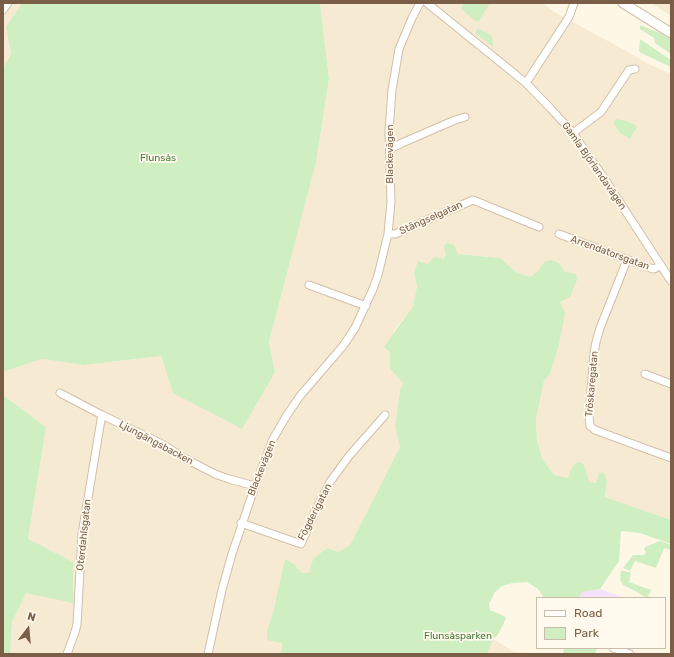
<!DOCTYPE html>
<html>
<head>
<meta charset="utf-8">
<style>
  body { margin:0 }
  #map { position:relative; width:674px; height:657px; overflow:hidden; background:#fef7e5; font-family:Rubik,sans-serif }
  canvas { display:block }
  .frame { position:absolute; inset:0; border:4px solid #7a5e47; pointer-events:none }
  .legend { position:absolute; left:536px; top:597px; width:130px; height:52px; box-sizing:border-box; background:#fffaed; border:1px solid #cabcab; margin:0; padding:5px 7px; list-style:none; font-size:12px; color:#7a5e47 }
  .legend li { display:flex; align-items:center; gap:8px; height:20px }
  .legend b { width:20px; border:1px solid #cabcab }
  .north { position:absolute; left:8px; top:609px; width:40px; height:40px; -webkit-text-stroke:3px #fffaed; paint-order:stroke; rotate:16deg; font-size:11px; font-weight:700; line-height:16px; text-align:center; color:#7a5e47 }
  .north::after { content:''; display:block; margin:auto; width:14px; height:18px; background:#7a5e47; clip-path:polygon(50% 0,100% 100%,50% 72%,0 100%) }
</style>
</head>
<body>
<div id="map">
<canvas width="674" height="657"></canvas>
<div class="frame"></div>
<ul class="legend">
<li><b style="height:5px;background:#fff"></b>Road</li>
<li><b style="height:11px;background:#cfeec2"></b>Park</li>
</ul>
<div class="north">N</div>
</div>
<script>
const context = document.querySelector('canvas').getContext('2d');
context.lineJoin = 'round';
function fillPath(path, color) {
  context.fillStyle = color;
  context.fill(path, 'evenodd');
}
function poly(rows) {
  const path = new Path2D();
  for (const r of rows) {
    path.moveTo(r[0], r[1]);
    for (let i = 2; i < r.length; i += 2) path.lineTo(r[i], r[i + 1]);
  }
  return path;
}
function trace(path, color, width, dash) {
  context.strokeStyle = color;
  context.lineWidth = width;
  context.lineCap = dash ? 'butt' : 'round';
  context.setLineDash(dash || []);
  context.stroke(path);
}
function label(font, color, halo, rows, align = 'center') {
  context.font = font + ' Rubik,sans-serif';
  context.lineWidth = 3.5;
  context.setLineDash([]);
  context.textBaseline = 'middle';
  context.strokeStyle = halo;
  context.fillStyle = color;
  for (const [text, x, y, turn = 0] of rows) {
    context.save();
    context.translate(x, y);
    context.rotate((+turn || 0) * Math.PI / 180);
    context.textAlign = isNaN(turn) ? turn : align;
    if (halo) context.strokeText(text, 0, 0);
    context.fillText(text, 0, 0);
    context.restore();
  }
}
const residential = poly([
  [3,3,22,3,6,27,11,54,3,68],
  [320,3,542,3,558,14,630,53,646,63,671,74,671,520,605,497,607,482,596,483,589,482,571,469,568,478,554,475,543,460,537,441,536,419,544,381,550,374,559,345,561,331,560,302,565,272,559,263,544,262,538,271,530,277,516,272,500,258,458,254,444,246,446,255,443,259,428,264,419,261,414,273,417,286,413,306,394,331,390,352,390,369,403,383,400,390,395,426,400,447,350,545,338,552,328,548,313,559,310,573,302,573,294,564,285,560,273,613,267,631,282,643,281,654,10,654,12,622,26,593,28,539,46,427,3,395,3,372,42,359,84,365,161,356,173,393,275,372,269,342,316,162,329,79],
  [651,3,671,3,671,16],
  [493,639,514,652,584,654,487,654]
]);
const education = poly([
  [600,589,625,598,579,598,582,592]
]);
const green = poly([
  [22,3,320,3,329,79,316,162,269,342,275,372,242,429,173,393,161,356,84,365,42,359,3,372,3,68,11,54,6,27],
  [464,3,490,3,478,22,475,21,461,8],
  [640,25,662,34,671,39,671,54,655,43,654,38,640,29],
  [478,28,492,36,493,47,475,33],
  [640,39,671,60,671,67,641,53,639,51],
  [616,119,626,121,637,126,630,139,620,133,613,123],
  [447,243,454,245,458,254,500,258,516,272,530,277,538,271,544,262,551,260,559,263,565,272,576,274,577,280,570,297,560,302,565,313,559,345,550,374,544,381,536,419,537,441,543,460,554,475,568,478,571,469,576,463,581,462,584,465,589,482,596,483,599,473,604,472,607,482,605,497,671,520,671,544,640,533,621,531,619,561,600,589,582,592,579,598,544,598,538,589,527,582,513,583,502,586,495,592,491,600,489,603,490,610,506,617,503,625,497,636,493,639,487,654,281,654,282,643,267,640,267,631,273,613,285,559,294,564,302,573,309,573,313,559,323,551,328,548,338,552,350,545,400,447,395,426,400,390,403,383,390,369,390,352,384,347,413,306,417,286,414,273,418,261,428,264,434,257,443,259,446,255,444,246],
  [3,395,46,427,28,539,73,562,73,603,26,593,12,622,10,654,3,654],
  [660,541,671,545,671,550,664,548,656,568,635,561,630,571,623,568,633,555,644,555,646,552,644,549,645,547],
  [621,570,631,573,629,582,651,590,650,593,648,595,649,597,648,598,646,598,637,592,623,585,620,579],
  [564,648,597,648,595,654,563,654]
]);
const minor = poly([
  [427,3,526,83,551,109,573,133,604,178,671,281],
  [3,10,8,3],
  [526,83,569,17,574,3],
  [573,133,601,112,629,70,635,69],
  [390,149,402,143,455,120,465,117],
  [388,234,395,234,473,200,539,227],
  [559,234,650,268,654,269,661,265],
  [627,260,600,328,596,342,594,353,589,415,590,426,595,430,671,458],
  [309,285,366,306],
  [645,374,671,384],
  [60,393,102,415,162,444,186,459,215,474,229,479,255,486],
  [241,523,301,544,316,509,330,482,349,456,385,415],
  [613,648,630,654],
  [67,654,74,635,77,625,82,534,101,420,102,415],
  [208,654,222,590,232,554,255,486,273,439,287,415,300,396,343,346,355,328,373,289,378,275,388,234,391,202,389,131,392,90,399,49,412,18,420,3]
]);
const tertiary = poly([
  [623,3,671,33]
]);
const streetNames = [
  ["Blackevägen",390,154,-90],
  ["Gamla Björlandavägen",594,166,55],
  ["Stängselgatan",431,218,-24],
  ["Arrendatorsgatan",610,253,20],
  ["Tröskaregatan",592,384,-85],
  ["Ljungängsbacken",156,443,28],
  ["Blackevägen",262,468,-68],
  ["Fögderigatan",315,512,-63],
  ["Oterdahlsgatan",84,535,-84]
];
const parkNames = [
  ["Flunsås",158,158],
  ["Flunsåsparken",458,636]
];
fillPath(residential, '#f7ead3');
fillPath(education, '#f4e1fb');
fillPath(green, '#cfeec2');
trace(minor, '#d1bfa9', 9);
trace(tertiary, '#d1bfa9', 11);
trace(minor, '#fff', 7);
trace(tertiary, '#fff', 9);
label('10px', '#7a5e47', '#fffaed', streetNames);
label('10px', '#487b3c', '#fffaed', parkNames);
</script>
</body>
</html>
